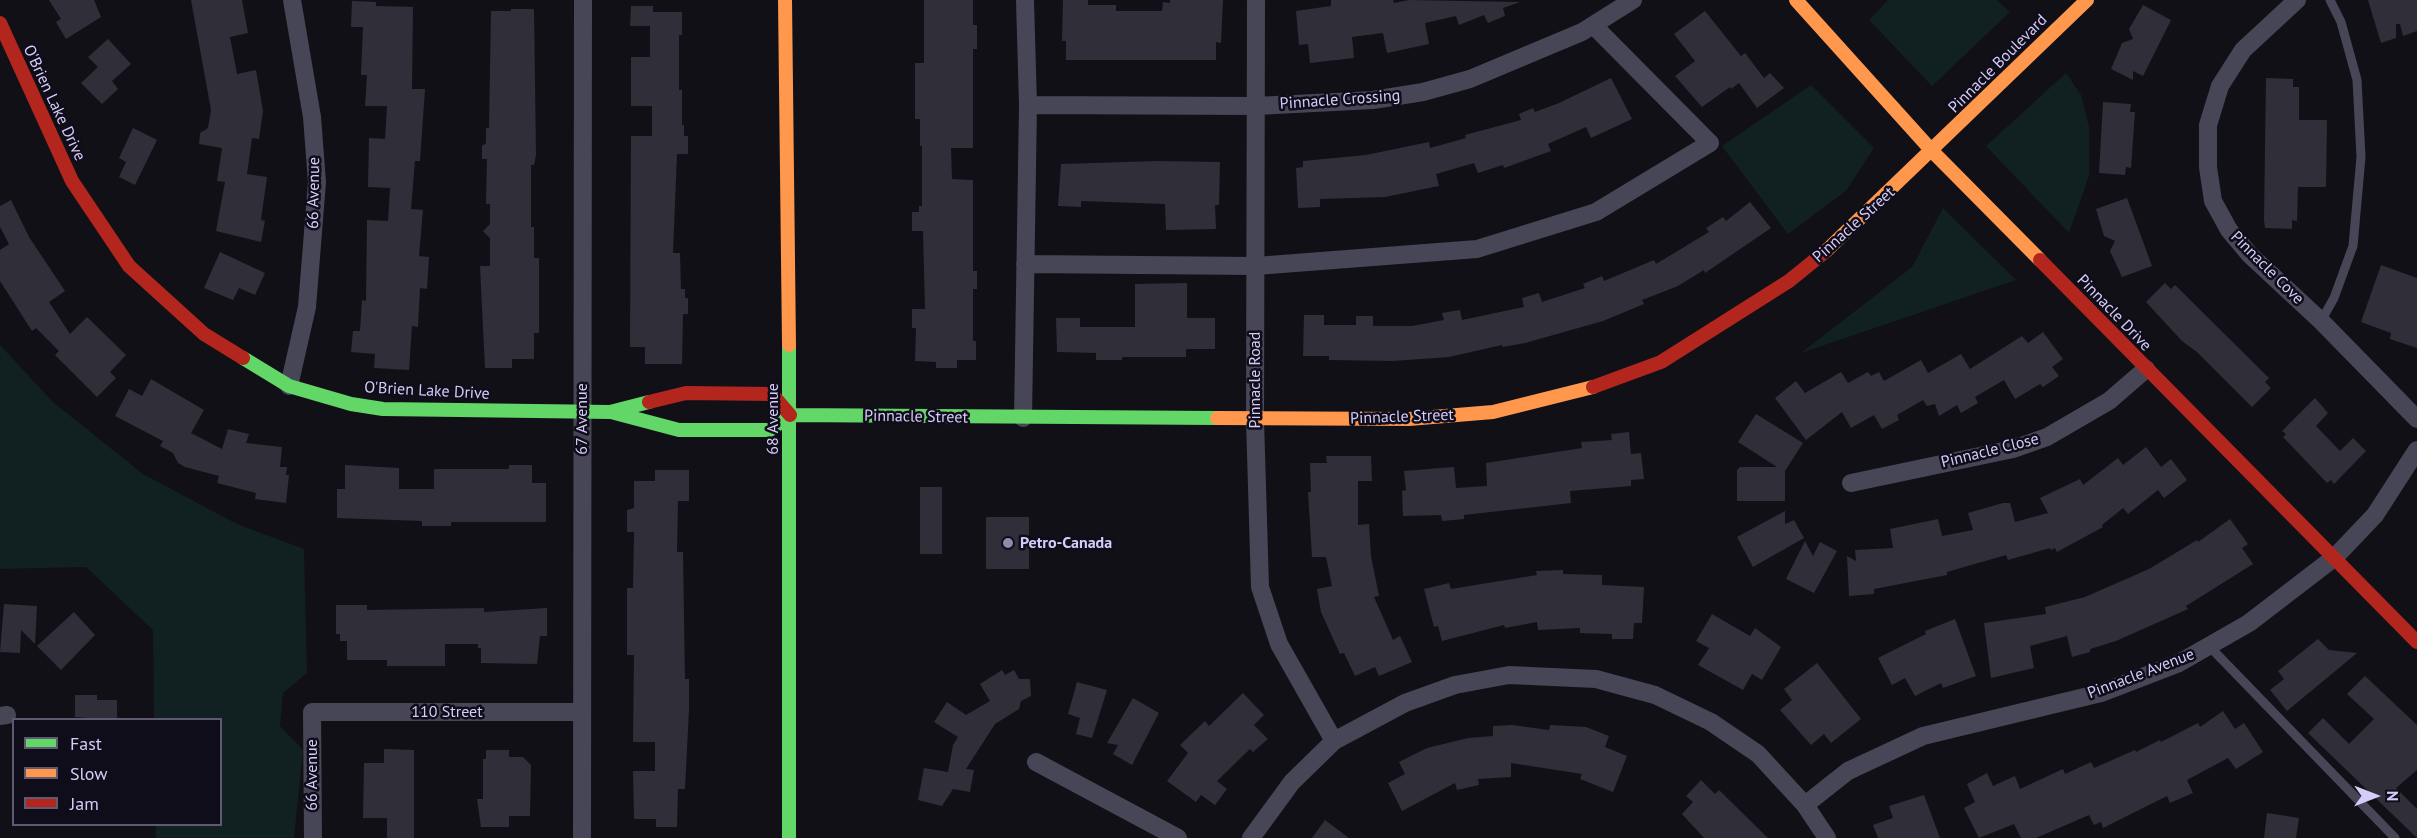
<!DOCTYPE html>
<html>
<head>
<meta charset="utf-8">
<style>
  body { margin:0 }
  #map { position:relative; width:2417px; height:838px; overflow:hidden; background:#111017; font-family:"PT Sans",sans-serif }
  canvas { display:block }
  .legend { position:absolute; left:12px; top:718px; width:210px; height:108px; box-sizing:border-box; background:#100d1a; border:2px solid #5f5973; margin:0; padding:8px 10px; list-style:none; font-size:18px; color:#d5ccf9 }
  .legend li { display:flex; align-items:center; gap:12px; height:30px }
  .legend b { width:30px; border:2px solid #5f5973 }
  .north { position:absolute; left:2345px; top:766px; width:60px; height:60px; -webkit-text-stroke:4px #100d1a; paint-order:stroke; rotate:90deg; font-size:16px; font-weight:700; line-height:24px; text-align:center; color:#d5ccf9 }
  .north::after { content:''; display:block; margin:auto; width:21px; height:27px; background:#d5ccf9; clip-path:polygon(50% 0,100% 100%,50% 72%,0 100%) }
</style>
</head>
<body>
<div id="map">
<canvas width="2417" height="838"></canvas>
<ul class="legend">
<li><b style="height:8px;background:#63d668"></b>Fast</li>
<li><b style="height:8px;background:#ff974d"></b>Slow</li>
<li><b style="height:8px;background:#b3261e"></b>Jam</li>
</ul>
<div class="north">N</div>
</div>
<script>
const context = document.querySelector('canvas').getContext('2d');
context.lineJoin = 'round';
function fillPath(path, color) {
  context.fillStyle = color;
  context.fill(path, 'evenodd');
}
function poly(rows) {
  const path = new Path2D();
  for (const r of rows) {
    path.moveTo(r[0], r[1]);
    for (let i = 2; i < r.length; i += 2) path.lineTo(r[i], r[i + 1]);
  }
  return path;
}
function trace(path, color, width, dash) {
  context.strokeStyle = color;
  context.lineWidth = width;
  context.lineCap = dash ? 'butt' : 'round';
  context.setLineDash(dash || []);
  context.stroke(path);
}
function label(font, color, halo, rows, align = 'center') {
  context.font = font + ' "PT Sans",sans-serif';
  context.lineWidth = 5;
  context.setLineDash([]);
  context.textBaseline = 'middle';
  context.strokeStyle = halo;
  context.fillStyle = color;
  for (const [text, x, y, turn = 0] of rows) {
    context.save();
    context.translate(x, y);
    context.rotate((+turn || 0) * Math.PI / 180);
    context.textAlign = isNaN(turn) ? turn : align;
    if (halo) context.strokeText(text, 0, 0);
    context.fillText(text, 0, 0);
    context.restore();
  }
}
const green = poly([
  [1888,0,1997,0,2010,12,1932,86,1869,20],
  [2066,73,2081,95,2089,127,2089,176,2069,233,1986,146],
  [1811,85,1874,148,1846,191,1788,234,1722,146],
  [1943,208,2016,280,1801,353,1912,267],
  [0,345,53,402,143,474,237,524,304,549,307,673,283,693,280,726,303,750,294,838,156,838,156,825,220,824,220,720,154,719,153,630,86,567,0,569]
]);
const building = poly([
  [49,0,94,0,101,17,66,39,56,22,61,19],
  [191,0,242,0,248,33,230,37,237,74,256,70,263,111,259,139,252,138,247,174,267,177,261,220,265,221,261,242,216,231,225,182,217,181,222,148,199,144,200,133,208,128,211,110],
  [924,0,973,0,973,25,977,25,977,49,973,49,973,148,951,148,952,179,973,180,973,271,977,271,977,289,973,289,973,341,976,341,976,360,957,360,957,368,936,368,936,362,915,361,916,328,912,328,912,309,925,309,923,231,912,231,912,212,919,212,919,206,922,206,922,146,920,146,920,119,915,119,915,63,924,63],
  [1063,0,1088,0,1088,5,1116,5,1116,11,1162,11,1163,2,1170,3,1170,0,1223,0,1221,43,1216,42,1216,60,1066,60,1066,41,1062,41],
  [1331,0,1393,0,1394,3,1409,0,1520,2,1503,8,1505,16,1488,23,1484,15,1459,25,1456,16,1425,23,1429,44,1387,53,1383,33,1352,37,1354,58,1310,63,1308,44,1299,45,1296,11,1331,6],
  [2368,0,2417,0,2417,31,2403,36,2400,24,2396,24,2396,38,2381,43],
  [352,1,376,2,376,6,413,7,412,89,425,89,420,161,415,161,411,209,423,210,419,256,429,257,427,289,420,288,418,327,412,326,409,370,374,368,375,354,351,352,353,331,360,331,362,300,366,301,367,220,388,221,390,188,368,187,369,138,385,139,387,106,365,106,367,75,361,75,363,27,351,27],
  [2143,5,2171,20,2143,76,2133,71,2133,80,2111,69,2122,43,2133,39,2129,29],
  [631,6,653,6,653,12,682,12,682,35,679,35,679,90,682,90,682,125,684,125,684,136,688,136,688,154,677,154,673,253,680,253,681,289,685,289,685,298,688,298,688,314,683,314,682,364,645,364,645,347,630,347,631,136,652,136,652,106,631,106,631,57,650,57,650,26,630,26],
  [511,9,534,9,536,155,534,165,531,165,531,227,534,227,534,258,539,258,539,333,534,333,534,359,512,359,512,368,485,368,480,266,490,266,490,238,483,231,490,224,490,204,486,204,487,159,482,159,482,146,486,143,486,128,489,128,491,11,511,11],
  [1705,11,1741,56,1745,53,1764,78,1770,73,1784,88,1757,108,1739,83,1731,89,1730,87,1702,107,1675,76,1695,61,1674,34],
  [108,39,131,64,112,81,118,89,102,104,81,83,98,67,88,57],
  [1611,78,1632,119,1591,138,1586,127,1548,144,1551,151,1504,168,1503,165,1478,173,1474,163,1436,174,1439,186,1385,197,1320,199,1320,207,1298,208,1296,168,1303,167,1303,161,1366,155,1429,142,1430,148,1466,138,1465,135,1521,120,1519,114,1533,108,1535,112,1559,103],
  [2266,78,2293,79,2293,87,2299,87,2299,120,2327,120,2326,187,2298,187,2297,221,2292,220,2292,229,2265,228,2264,220],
  [2103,102,2131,104,2130,112,2135,112,2131,168,2126,167,2125,175,2099,173],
  [133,128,157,140,135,185,119,177,126,162,119,158],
  [1158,161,1220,162,1219,205,1215,205,1216,229,1166,230,1165,204,1081,201,1081,207,1058,206,1061,164],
  [2127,198,2152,266,2122,277,2110,251,2115,241,2104,236,2096,209],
  [11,200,29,237,65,291,49,302,70,334,87,317,126,355,110,372,116,378,97,397,55,355,59,351,36,328,32,331,0,281,0,250,9,244,0,227,0,206],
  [1750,202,1771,228,1705,273,1704,270,1678,286,1642,300,1644,304,1603,321,1525,343,1503,347,1502,345,1449,357,1393,361,1329,360,1329,356,1303,356,1304,315,1324,315,1324,325,1356,325,1356,316,1373,316,1373,326,1412,326,1444,320,1442,313,1460,310,1462,320,1524,307,1522,298,1539,293,1542,302,1585,288,1583,284,1602,276,1604,281,1654,260,1656,264,1709,232,1706,228,1723,217,1726,221],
  [220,252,265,273,255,295,239,288,233,300,204,288],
  [2381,265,2417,278,2417,348,2390,339,2391,333,2361,322],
  [1187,283,1187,318,1215,318,1215,349,1186,349,1186,357,1122,357,1122,360,1096,360,1096,353,1057,352,1056,318,1080,318,1080,327,1135,327,1135,284],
  [2165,283,2171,289,2175,285,2269,378,2265,382,2271,388,2252,407,2197,352,2182,341,2146,302],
  [2043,332,2063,359,2052,367,2059,376,2043,387,2040,384,2015,399,2004,380,1975,397,1978,403,1961,413,1957,405,1939,416,1935,404,1927,406,1923,400,1897,415,1899,420,1882,429,1874,415,1851,428,1842,412,1806,440,1775,398,1796,381,1805,393,1841,372,1848,383,1868,372,1871,376,1879,372,1884,381,1921,360,1928,373,1961,354,1970,369,2022,336,2028,343],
  [151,379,204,410,191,433,222,449,228,429,249,434,246,443,282,447,280,467,287,467,286,475,289,475,286,503,255,499,256,493,217,483,219,476,185,467,178,463,173,453,160,446,163,441,115,416,129,389,142,396],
  [2315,398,2328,413,2316,426,2340,451,2353,438,2366,451,2334,484,2331,480,2327,483,2283,437,2286,434,2282,431],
  [1756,414,1803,443,1785,471,1785,501,1737,501,1737,470,1740,467,1777,467,1738,442],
  [1629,432,1631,454,1641,453,1644,479,1631,480,1631,486,1570,491,1571,503,1464,515,1464,519,1442,521,1441,515,1403,516,1402,491,1406,490,1404,471,1454,467,1456,488,1487,486,1486,463,1582,448,1581,442,1612,440,1611,434],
  [2146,447,2161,467,2171,459,2187,480,2164,498,2158,490,2128,514,2123,508,2102,525,2103,527,2057,552,2055,548,2051,550,2050,548,2008,560,2006,555,1947,572,1947,575,1874,589,1874,594,1849,596,1847,556,1856,561,1855,550,1893,548,1890,529,1938,519,1942,536,1973,530,1968,513,2003,503,2010,503,2015,522,2048,513,2040,498,2080,479,2083,485,2118,458,2123,465],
  [1326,456,1371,456,1372,481,1358,481,1358,525,1369,524,1371,556,1379,596,1374,597,1393,640,1400,636,1412,662,1379,676,1375,667,1355,676,1344,653,1340,654,1321,612,1317,589,1332,586,1326,557,1312,557,1308,492,1311,492,1310,463,1327,463],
  [345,465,399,468,399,489,434,489,434,469,509,469,509,465,532,465,532,483,546,483,546,522,451,522,451,526,422,526,422,521,337,518,337,489,345,489],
  [655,470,689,470,689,501,678,501,677,552,683,552,685,679,689,679,689,709,685,789,678,789,677,827,656,827,656,819,634,819,633,771,655,771,655,742,633,742,634,655,627,655,627,588,633,588,634,532,627,532,627,510,634,508,634,481,655,481],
  [920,487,942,487,942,554,920,554],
  [1785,511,1785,524,1794,520,1804,538,1753,567,1737,537],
  [986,517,1029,517,1029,569,986,569],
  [2230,519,2248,544,2242,548,2253,564,2186,606,2188,609,2116,641,2090,649,2090,652,2072,657,2067,636,2030,646,2034,668,1991,678,1984,623,2046,614,2045,607,2085,597,2149,569,2197,540,2198,542],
  [1805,541,1813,556,1820,542,1837,551,1814,593,1786,579],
  [1563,570,1563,574,1602,575,1602,585,1644,587,1642,623,1634,623,1633,639,1612,639,1612,634,1580,633,1580,628,1538,630,1537,622,1505,628,1504,625,1442,641,1438,626,1434,627,1424,589,1449,583,1451,589,1537,575,1536,571],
  [4,604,37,606,35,644,21,630,20,653,0,652],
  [336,605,367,605,367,610,484,608,484,612,547,608,547,636,540,636,537,664,481,663,481,648,478,648,478,644,445,644,445,666,387,666,387,660,347,660,347,641,340,641,340,634,336,634],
  [74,612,95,635,61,670,37,646],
  [1712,614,1750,636,1755,628,1781,647,1762,680,1752,674,1743,690,1698,665,1709,648,1696,641],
  [1955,619,1976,676,1943,688,1941,683,1915,696,1905,678,1892,685,1878,658,1926,634,1925,631],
  [2318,639,2329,650,2357,653,2287,711,2270,690,2284,679,2278,671],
  [1817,663,1861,719,1831,743,1824,734,1811,745,1780,710,1792,700,1784,689],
  [1002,670,1005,675,1014,670,1019,679,1030,679,1031,696,1021,701,1019,709,995,724,966,769,974,770,970,792,953,789,942,806,918,800,924,768,948,772,953,745,958,737,934,722,947,702,966,715,990,701,980,684],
  [2365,676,2417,725,2417,770,2396,788,2417,809,2417,838,2308,733,2323,718,2349,744,2374,719,2347,694],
  [1077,682,1107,690,1092,738,1076,734,1080,718,1068,714],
  [1243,693,1264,715,1254,725,1268,739,1253,752,1250,749,1217,781,1227,789,1215,805,1201,795,1196,802,1167,781,1188,753,1180,745,1205,721,1209,726],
  [75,695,97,695,97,700,117,700,117,720,75,717],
  [1133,698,1159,713,1132,765,1113,754,1118,745,1107,743],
  [2223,711,2235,729,2244,723,2263,752,2236,769,2228,758,2187,780,2193,793,2170,803,2167,796,2103,828,2101,822,2094,825,2089,815,2036,838,2021,838,2014,824,1979,838,1964,808,1975,802,1967,784,1987,773,1993,786,2015,776,2020,789,2063,769,2065,774,2091,762,2094,768,2135,750,2136,752,2160,740,2161,742,2198,723,2200,727],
  [1512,725,1549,730,1550,725,1586,727,1609,736,1605,747,1627,756,1613,792,1580,779,1582,774,1511,763,1511,777,1478,779,1479,785,1457,790,1455,783,1402,811,1388,783,1405,774,1399,762,1427,748,1468,738,1493,736,1493,726],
  [384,749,414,750,414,838,387,838,387,818,363,818,364,763,384,763],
  [486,750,509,750,509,757,523,757,531,765,530,816,509,816,509,827,481,827,477,799,483,799,483,759,486,759],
  [1701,780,1715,794,1719,790,1768,838,1704,838,1682,814,1693,802,1686,796],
  [1924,795,1940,838,1878,838,1873,825,1893,818,1889,806],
  [2267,813,2299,818,2296,838,2264,838],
  [1325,820,1349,838,1312,838]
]);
const lane = poly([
  [2321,321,2334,298,2353,246,2361,157,2357,80,2341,22,2330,0],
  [2209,646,2395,838]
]);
const street = poly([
  [1256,0,1255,420,1260,587,1279,644,1334,741],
  [2297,0,2243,50,2220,86,2208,125,2208,167,2213,201,2229,230,2250,255,2321,321,2417,419],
  [1028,105,1256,106,1373,100,1423,92,1470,79,1582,32,1633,0],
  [1025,264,1256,266,1477,249,1596,212,1710,143,1593,25],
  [289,386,307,307,317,182,312,117,292,0],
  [1023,418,1028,105,1025,0],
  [1851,483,2013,449,2047,437,2109,401,2146,369],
  [0,716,7,715],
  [1036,762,1178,838],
  [1805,805,1848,771,1923,736,2101,693,2179,663,2249,623,2335,557,2375,515,2417,450],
  [313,838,312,712,581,712],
  [582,838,583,0],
  [1251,838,1292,782,1334,741,1405,703,1455,685,1509,675,1596,679,1655,695,1711,722,1758,754,1805,805,1827,838]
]);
const fast = poly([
  [243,358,289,386,351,404,383,409,610,412,649,402],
  [611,412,679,430,770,430,790,415],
  [790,415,1217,418],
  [789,838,789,345]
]);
const slow = poly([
  [785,0,789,345],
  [1796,0,1933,152,2040,260],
  [1826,251,2087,0],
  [1217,418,1409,419,1493,412,1593,387]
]);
const jam = poly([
  [0,23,72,181,129,266,204,334,243,358],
  [2040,260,2417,642],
  [1593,387,1661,362,1789,281,1826,251],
  [649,402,686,393,772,394,790,415]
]);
const markers = [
  [1008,543,6,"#908aaa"]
];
const streetNames = [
  ["Pinnacle Boulevard",1998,64,-45],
  ["Pinnacle Crossing",1340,100,-4],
  ["O'Brien Lake Drive",54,103,65],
  ["66 Avenue",314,193,-89],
  ["Pinnacle Street",1854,225,-42],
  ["Pinnacle Cove",2267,268,45],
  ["Pinnacle Drive",2114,313,46],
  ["Pinnacle Road",1255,380,-90],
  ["O'Brien Lake Drive",427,391,3],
  ["Pinnacle Street",916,417,1],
  ["Pinnacle Street",1402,417,-2],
  ["67 Avenue",582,419,-90],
  ["68 Avenue",773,419,-90],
  ["Pinnacle Close",1990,451,-14],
  ["Pinnacle Avenue",2141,674,-21],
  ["110 Street",447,712],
  ["66 Avenue",312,775,-90]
];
const poiNames = [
  ["Petro-Canada",1020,543]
];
fillPath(green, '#112021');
fillPath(building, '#302e39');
trace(lane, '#474657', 9);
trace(street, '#474657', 18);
trace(fast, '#63d668', 14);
trace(slow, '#ff974d', 14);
trace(jam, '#b3261e', 14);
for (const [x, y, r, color] of markers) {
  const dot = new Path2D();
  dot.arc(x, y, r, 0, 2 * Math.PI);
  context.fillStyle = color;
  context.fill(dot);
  trace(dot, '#100d1a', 2);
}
label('16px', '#d5ccf9', '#100d1a', streetNames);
label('bold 16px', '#d5ccf9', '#100d1a', poiNames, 'left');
</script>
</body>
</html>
